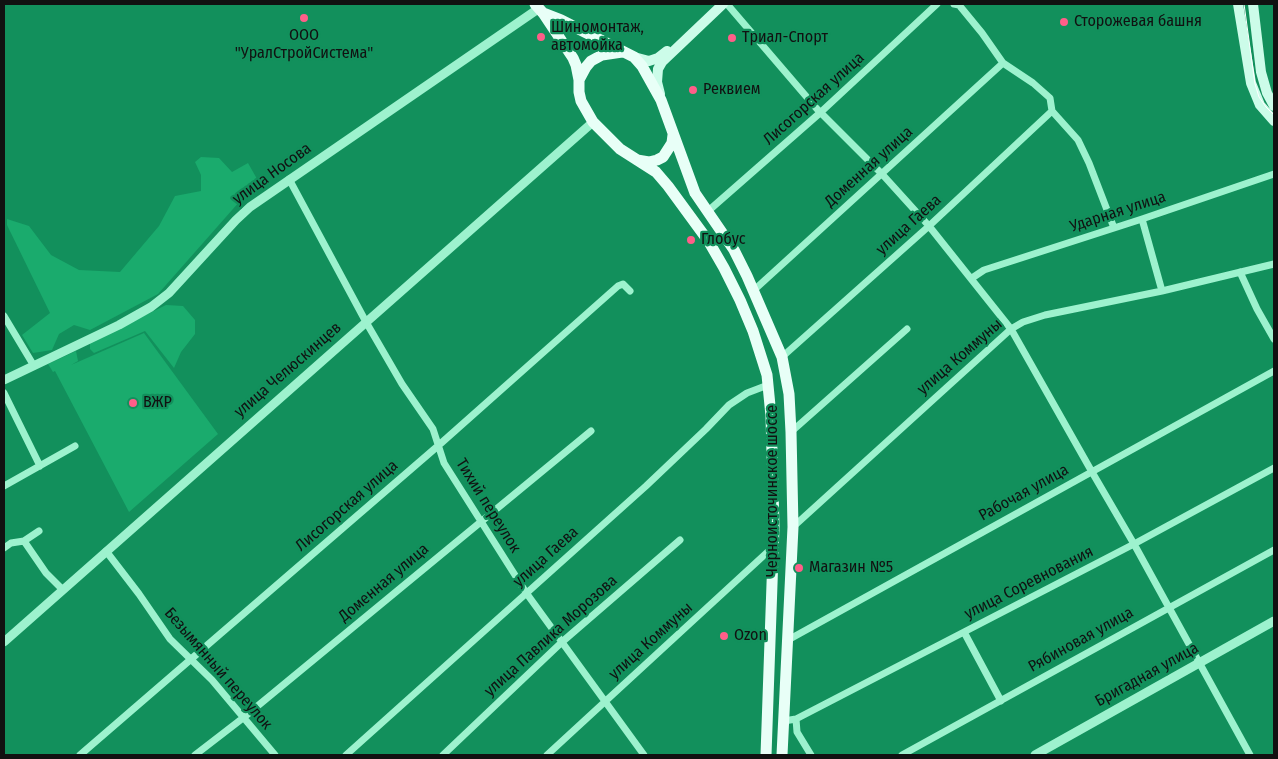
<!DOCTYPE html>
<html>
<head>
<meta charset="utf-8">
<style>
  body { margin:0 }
  #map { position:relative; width:1278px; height:759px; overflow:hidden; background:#12905c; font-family:"Fira Sans Condensed",sans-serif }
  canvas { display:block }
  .frame { position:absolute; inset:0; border:5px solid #111; pointer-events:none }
</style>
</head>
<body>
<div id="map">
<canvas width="1278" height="759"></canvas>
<div class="frame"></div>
</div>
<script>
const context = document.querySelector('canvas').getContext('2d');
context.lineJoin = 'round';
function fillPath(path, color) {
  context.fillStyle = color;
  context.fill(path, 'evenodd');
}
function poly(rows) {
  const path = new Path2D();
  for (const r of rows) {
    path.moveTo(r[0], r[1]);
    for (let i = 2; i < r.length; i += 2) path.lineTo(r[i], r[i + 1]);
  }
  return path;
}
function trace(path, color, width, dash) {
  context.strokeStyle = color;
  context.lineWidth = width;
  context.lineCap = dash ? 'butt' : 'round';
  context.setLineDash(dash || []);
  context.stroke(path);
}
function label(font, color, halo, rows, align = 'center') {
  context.font = font + ' "Fira Sans Condensed",sans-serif';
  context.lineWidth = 4.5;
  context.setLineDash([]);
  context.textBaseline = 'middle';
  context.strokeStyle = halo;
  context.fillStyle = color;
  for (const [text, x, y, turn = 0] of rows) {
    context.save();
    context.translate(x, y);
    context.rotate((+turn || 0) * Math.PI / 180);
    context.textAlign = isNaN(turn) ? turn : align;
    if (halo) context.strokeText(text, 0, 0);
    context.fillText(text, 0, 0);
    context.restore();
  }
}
const green = poly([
  [201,157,219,158,232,172,248,163,261,186,240,201,158,294,90,330,74,325,59,334,52,350,33,353,22,335,50,313,7,225,7,219,29,226,51,255,79,270,120,272,159,226,175,196,201,191,201,175,195,162],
  [166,305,183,306,195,320,195,334,181,352,174,368,145,331,94,353,90,349,90,342],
  [144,333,218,434,129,512,55,371,53,372,48,364,76,351,78,361,71,365]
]);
const minor = poly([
  [727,4,817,109,882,174,929,226,1011,329,1092,472,1134,544,1250,755],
  [954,4,959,5,982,33,1003,63,1033,83,1050,98,1052,111,1078,140,1089,163,1114,228],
  [289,179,366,322,402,384,433,429,444,463,527,594,644,755],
  [707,212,821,112,937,4],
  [1142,219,1162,291],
  [1240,272,1257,309,1274,339],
  [972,278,984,270,1142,219,1274,174],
  [753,291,1003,63],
  [4,316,34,366],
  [782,357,929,226,1052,111],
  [4,393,40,466],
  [791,432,907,329],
  [4,486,75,446],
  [793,527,1011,329,1023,322,1045,315,1162,291,1274,264],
  [24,541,46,573,63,590],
  [4,548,11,543,24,541,39,531],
  [106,551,139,594,170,639,212,680,275,755],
  [964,632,1001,701],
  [788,640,1274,371],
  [796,719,797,732,811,755],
  [784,721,796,719,964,632,1134,544,1274,468],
  [80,755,439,445,618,286,623,284,630,291],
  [195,755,243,718,591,431],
  [346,755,646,486,706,429,729,405,747,393,768,385],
  [443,755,562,642,680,540],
  [547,755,773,547],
  [902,755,1274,550]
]);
const tertiary = poly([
  [4,380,119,325,151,307,169,293,236,220,250,207,538,9],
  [4,642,593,122],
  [1035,755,1274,621]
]);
const secondary = poly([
  [1238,4,1251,83,1260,105,1274,121],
  [1253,4,1261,72,1267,93,1274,106],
  [634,57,649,61,658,58,667,51],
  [660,94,657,82,658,69,662,62,723,4]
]);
const primary = poly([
  [535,4,543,13,573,58,576,65,579,80],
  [543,13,561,20,634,57,642,66,661,100,695,193,734,250,747,276,782,357,789,394,791,432,793,527,782,755],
  [622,52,602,55,591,61,586,67,579,80,579,92,581,101,593,122,620,149,656,172,668,186,709,242,724,268,740,300,753,331,767,375,771,416,774,527,766,755],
  [637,160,649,162,657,160,663,157,672,143,673,135]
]);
const tram = poly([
  [1244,4,1255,84,1259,97,1266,107,1274,115]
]);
const markers = [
  [304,18,5,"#ff5e89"],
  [1064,22,5,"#ff5e89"],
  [541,37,5,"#ff5e89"],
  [732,38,5,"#ff5e89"],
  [693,90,5,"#ff5e89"],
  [691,240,5,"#ff5e89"],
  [133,403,5,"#ff5e89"],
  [799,568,5,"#ff5e89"],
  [724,636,5,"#ff5e89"]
];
const poiNames = [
  ["Сторожевая башня",1074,22],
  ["Шиномонтаж,",551,28],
  ["автомойка",551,46],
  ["ООО",304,36,"center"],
  ["\"УралСтройСистема\"",304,54,"center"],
  ["Триал-Спорт",742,38],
  ["Реквием",703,90],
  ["Глобус",701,240],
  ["ВЖР",143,403],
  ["Магазин №5",809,568],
  ["Ozon",734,636]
];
const streetNames = [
  ["Лисогорская улица",814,99,-42],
  ["Доменная улица",869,167,-42],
  ["улица Носова",272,174,-36],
  ["Ударная улица",1118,212,-18],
  ["улица Гаева",909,225,-42],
  ["улица Коммуны",960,357,-41],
  ["улица Челюскинцев",288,370,-41],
  ["Черноисточинское шоссе",773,491,-90],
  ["Рабочая улица",1024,493,-29],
  ["Лисогорская улица",347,506,-41],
  ["Тихий переулок",488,506,58],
  ["улица Гаева",546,557,-42],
  ["Доменная улица",384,583,-40],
  ["улица Соревнования",1029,583,-27],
  ["улица Павлика Морозова",551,636,-42],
  ["Рябиновая улица",1081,640,-29],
  ["улица Коммуны",651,641,-42],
  ["Безымянный переулок",218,669,49],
  ["Бригадная улица",1147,675,-29]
];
fillPath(green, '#1aab6d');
trace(minor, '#9df2ce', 7);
trace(tertiary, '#9df2ce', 9);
trace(secondary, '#ccfce9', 10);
trace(primary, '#e8fff7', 11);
trace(tram, '#fff', 1);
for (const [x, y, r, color] of markers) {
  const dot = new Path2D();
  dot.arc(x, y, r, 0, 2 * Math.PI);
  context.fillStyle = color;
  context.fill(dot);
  trace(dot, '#12905c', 2);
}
label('16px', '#111', '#12905c', poiNames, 'left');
label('16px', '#111', '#12905c', streetNames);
</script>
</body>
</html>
